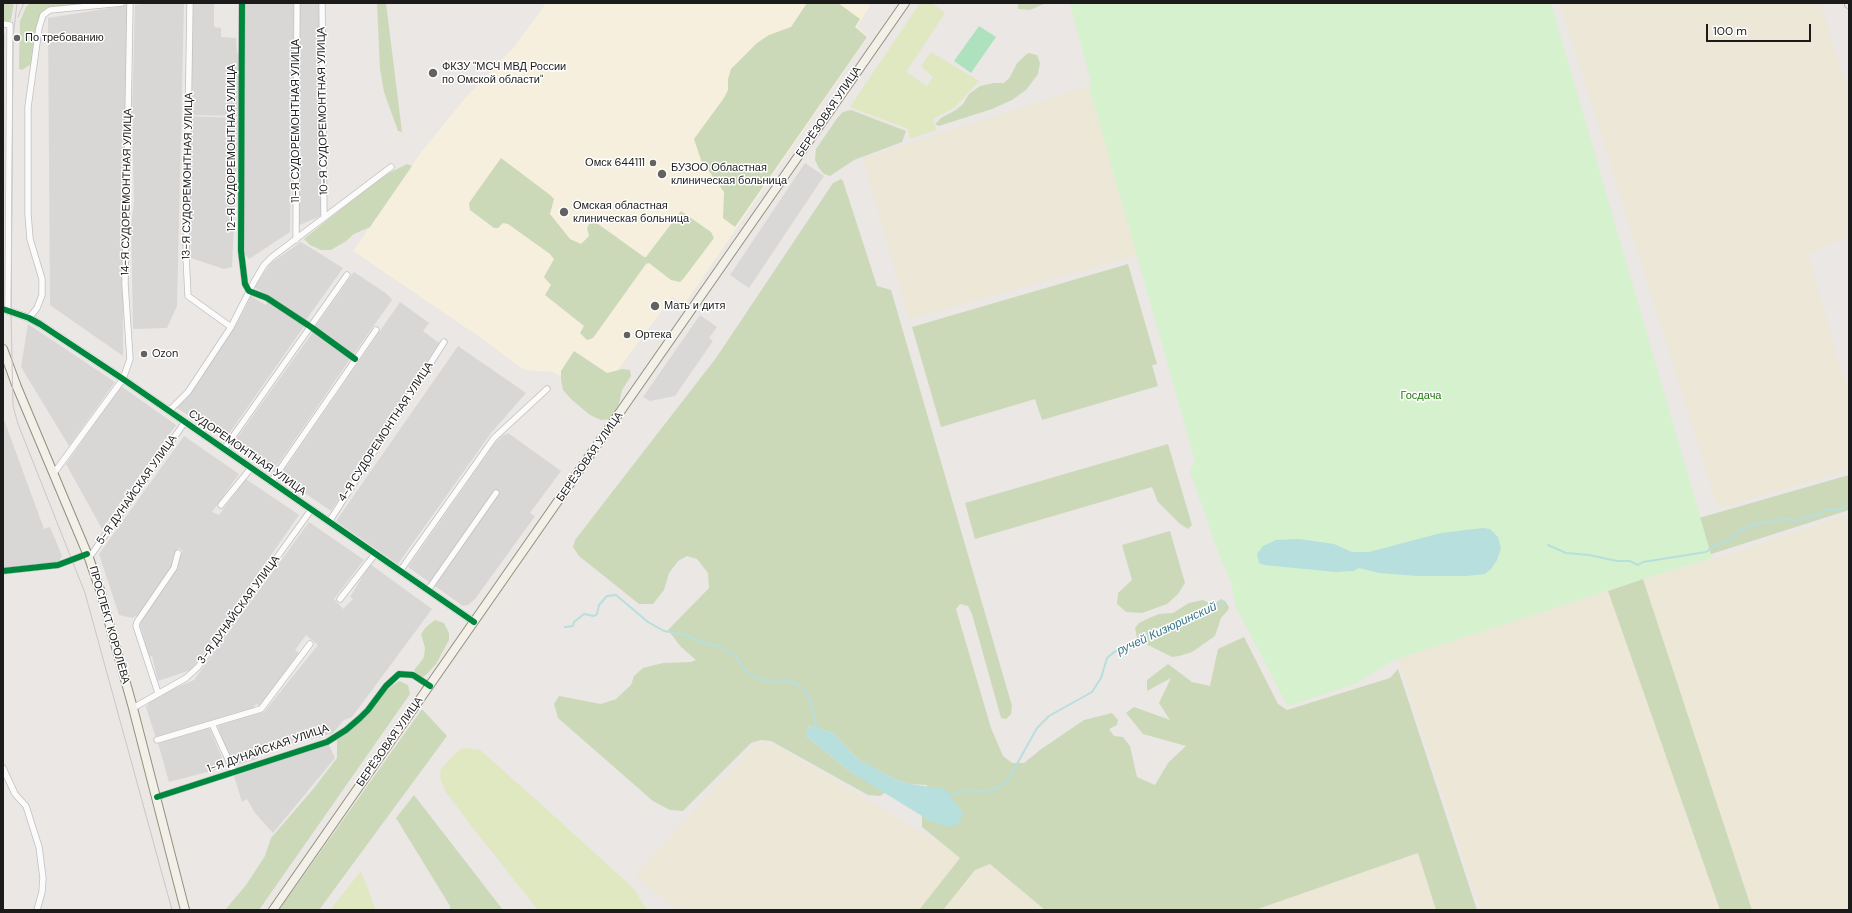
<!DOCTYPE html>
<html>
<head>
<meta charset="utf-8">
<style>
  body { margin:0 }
  #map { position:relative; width:1852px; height:913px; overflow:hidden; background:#eae7e4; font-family:"DM Sans",sans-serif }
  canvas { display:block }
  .frame { position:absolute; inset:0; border:4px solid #1b1b1b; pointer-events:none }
  .scale { position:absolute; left:1706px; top:24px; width:105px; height:18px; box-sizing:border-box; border:2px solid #1b1b1b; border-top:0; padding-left:5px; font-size:12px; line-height:14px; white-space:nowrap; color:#1b1b1b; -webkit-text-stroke:3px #fff; paint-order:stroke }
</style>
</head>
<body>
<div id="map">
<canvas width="1852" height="913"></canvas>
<div class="frame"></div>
<div class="scale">100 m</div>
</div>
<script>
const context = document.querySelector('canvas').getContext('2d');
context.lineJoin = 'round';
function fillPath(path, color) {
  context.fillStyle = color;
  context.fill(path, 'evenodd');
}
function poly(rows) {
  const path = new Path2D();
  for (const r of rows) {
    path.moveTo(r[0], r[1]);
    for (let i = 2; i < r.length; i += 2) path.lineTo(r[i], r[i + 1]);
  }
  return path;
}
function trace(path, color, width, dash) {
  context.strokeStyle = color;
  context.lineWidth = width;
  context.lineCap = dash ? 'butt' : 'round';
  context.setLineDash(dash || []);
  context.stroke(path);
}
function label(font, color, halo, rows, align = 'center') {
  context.font = font + ' "DM Sans",sans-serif';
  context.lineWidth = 3;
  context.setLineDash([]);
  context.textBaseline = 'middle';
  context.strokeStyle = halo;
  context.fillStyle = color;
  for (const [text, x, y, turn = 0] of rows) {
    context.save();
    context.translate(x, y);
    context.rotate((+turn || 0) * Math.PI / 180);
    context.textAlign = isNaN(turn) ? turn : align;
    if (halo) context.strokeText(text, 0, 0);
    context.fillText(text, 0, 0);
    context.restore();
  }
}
const residential = poly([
  [151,3,184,3,177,306,167,328,133,329,131,226,134,202,132,116,135,5],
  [192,3,214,3,214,27,221,28,221,37,236,38,237,53,240,54,239,116,189,115],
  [244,3,294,3,290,232,249,259,244,253],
  [299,3,321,3,321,216,297,226],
  [129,5,123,247,123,356,50,305,48,18],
  [3,33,5,33,4,286,3,285],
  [188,116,239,118,232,267,224,269,191,258],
  [301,242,343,268,306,320,254,287,271,263],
  [354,272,387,294,392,300,353,355,315,327],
  [251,296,266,305,268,301,305,325,226,438,175,407,190,393,241,316],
  [400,302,429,323,423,331,439,343,331,511,280,476],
  [28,324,115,382,69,446,21,367],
  [313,332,350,359,272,473,232,445],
  [458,346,526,393,491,433,398,564,336,521],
  [121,386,176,425,102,529,66,464],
  [3,417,44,529,50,527,62,556,58,562,3,568],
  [508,433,561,471,530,513,535,516,475,599,468,605,463,606,408,567,495,443,502,436],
  [184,436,239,474,212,512,219,515,246,479,299,515,191,670,158,681,152,656,149,657,140,625,141,620,183,551,179,548,173,556,174,563,138,615,132,618,119,615,99,554],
  [309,522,364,560,334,599,343,609,353,599,350,597,370,564,432,609,352,717,344,720,333,733,261,753,257,759,233,766,227,754,217,724,264,712,318,645,306,635,295,650,299,653,260,706,256,704,253,709,156,738,146,707,150,702,173,689,194,680],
  [209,727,226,767,169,782,158,743],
  [328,743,335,758,273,833,255,813,247,799,242,802,234,776]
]);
const education = poly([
  [546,3,867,3,870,6,857,27,868,36,684,305,672,297,593,403,567,380,553,372,524,370,484,340,353,251,408,172,421,152,467,96,515,46]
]);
const farmland = poly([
  [1560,3,1820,3,1849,94,1849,236,1808,254,1844,382,1849,382,1849,470,1718,508],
  [1089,86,1137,255,909,319,863,158],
  [1849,514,1849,910,1752,910,1643,579,1731,554],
  [1608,591,1720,910,1481,910,1398,659],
  [756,743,770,744,782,749,940,843,960,858,919,910,675,910,635,875],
  [1418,853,1436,910,1255,910],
  [990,864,1045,910,943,910,975,870]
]);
const grass = poly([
  [920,3,932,3,945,13,906,72,927,86,933,77,921,66,931,52,979,81,954,108,933,119,936,130,910,139,908,129,850,107],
  [466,748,480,750,542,805,633,888,647,910,538,910,473,828,446,792,440,778,441,769,459,750],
  [361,871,376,910,330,910]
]);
const forest = poly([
  [3,3,14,3,11,20,7,22,3,21],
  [30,3,98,3,50,9,38,28,31,64,22,70,19,69,19,63,20,21,26,7],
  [377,3,386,3,402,132,398,131,384,92,380,69],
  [807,3,838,3,860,19,855,27,867,37,735,227,723,218,724,192,701,160,694,139,724,98,728,90,728,79,731,69,757,43,769,35,791,27],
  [1018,3,1046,3,1030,10,1018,9],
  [1028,53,1037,55,1040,63,1038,74,1026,90,1012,100,992,109,939,126,935,124,941,118,956,110,963,104,969,94,980,86,994,83,1004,83,1010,77,1017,63],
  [851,110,906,131,902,142,854,160,830,176,824,174,819,168,815,160,816,149,838,117,843,112],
  [501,158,550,195,554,199,550,214,570,239,581,244,589,236,587,228,590,222,594,221,644,257,646,257,681,211,711,232,714,238,684,278,680,282,671,280,649,263,646,264,593,338,587,340,580,333,584,326,545,295,551,285,544,277,554,259,550,254,508,224,503,223,498,228,494,228,470,210,469,203],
  [407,164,412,166,370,227,354,234,346,241,331,250,321,250,310,245,304,239,381,177],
  [841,179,843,181,877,286,891,290,1012,706,1011,714,1006,719,1001,718,972,614,968,606,960,604,956,609,991,728,1003,756,1012,763,1024,763,1040,750,1084,720,1112,713,1118,720,1117,725,1109,729,1114,736,1123,737,1130,746,1137,777,1155,785,1168,763,1186,746,1143,734,1126,713,1134,707,1170,720,1159,703,1171,678,1147,691,1147,680,1168,664,1192,682,1210,686,1218,649,1244,637,1278,704,1287,710,1390,678,1398,669,1477,910,1436,910,1418,853,1255,910,1045,910,990,864,975,870,943,910,919,910,960,858,922,827,922,815,932,822,927,785,910,784,895,779,868,765,858,759,833,733,809,725,806,736,852,773,886,792,880,796,868,795,771,741,761,740,751,743,683,811,670,810,653,801,558,718,554,704,559,696,601,704,616,699,631,685,634,676,643,668,663,663,691,662,696,660,681,647,668,630,709,588,708,573,697,559,687,556,678,561,669,573,664,590,653,604,639,604,579,556,573,547,575,540,716,358,833,183],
  [1128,264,1157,364,1152,365,1158,386,1042,420,1035,399,941,427,912,327],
  [574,351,607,373,623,369,630,370,631,376,622,390,619,404,611,419,601,420,590,415,572,400,563,390,561,379,561,371],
  [1168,444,1192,525,1188,529,1179,523,1158,502,1152,487,975,539,965,503],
  [1849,475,1849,510,1652,573,1699,518],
  [1170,531,1185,583,1178,594,1167,604,1142,613,1126,612,1117,604,1118,593,1132,580,1122,545],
  [1643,579,1752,910,1720,910,1608,591],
  [1221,599,1225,601,1229,607,1228,610,1221,618,1215,636,1192,652,1179,656,1172,657,1142,642,1137,638,1135,628,1139,623,1149,618,1159,614,1173,613,1189,603,1203,600,1213,605],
  [435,620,444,623,449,633,449,640,436,664,426,675,422,677,419,677,414,670,423,659,424,656,425,648,421,634,426,627],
  [399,681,408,685,410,694,259,910,225,910,246,885,265,856,271,838,314,788,337,758,337,739,379,695],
  [422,709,447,736,319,910,279,910],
  [414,795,503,910,450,910,450,906,396,818]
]);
const park = poly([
  [1070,3,1551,3,1712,558,1643,579,1394,660,1357,683,1289,706,1286,703,1236,607,1231,582,1219,554,1190,472,1195,461,1089,86,1091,83]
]);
const pitch = poly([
  [979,26,996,37,971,73,954,61]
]);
const parking = poly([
  [805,163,824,176,749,288,730,275],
  [700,315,717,327,709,338,713,341,675,396,650,401,643,397]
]);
const water = poly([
  [1483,528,1490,529,1498,537,1501,548,1497,560,1491,569,1485,574,1467,576,1417,576,1379,573,1359,568,1353,571,1336,572,1264,565,1259,563,1257,554,1263,546,1276,540,1299,539,1334,544,1352,552,1369,552,1441,533],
  [809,725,833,733,858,759,895,779,910,784,945,789,963,813,960,823,950,827,932,822,852,773,806,736]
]);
const stream = poly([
  [1548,545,1566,553,1589,555,1617,561,1630,561,1638,565,1643,562,1706,552,1715,546,1733,538,1737,532,1755,524,1786,519,1797,521,1806,517,1817,515,1825,510,1837,510,1849,505],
  [565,627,573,626,574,622,584,614,594,616,597,614,599,605,607,596,616,595,648,622,664,631,686,635,702,642,719,646,736,657,745,670,758,679,776,682,790,681,801,687,809,696,817,729],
  [949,797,954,793,971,790,987,792,1000,787,1008,780,1037,728,1049,716,1092,692,1101,678,1107,658,1118,649,1167,627,1181,623,1202,610,1225,602]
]);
const minor = poly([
  [190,3,186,256,188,296,231,327],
  [242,3,241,251,245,284,249,291,267,298,311,327,355,359],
  [322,3,324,218],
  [3,24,10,25,8,310],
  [296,240,297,3],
  [29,318,37,308,42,295,42,279,30,239,28,214,28,107,39,28,43,15,50,10,122,3],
  [169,411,188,392,231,327,254,282,264,265,272,257,391,167],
  [224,449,347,275],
  [54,473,123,379,130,359,125,284,130,3],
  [271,482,376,330],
  [221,505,251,468],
  [329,522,444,342],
  [89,558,185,422],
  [3,571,58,565,87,554],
  [400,571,494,438,547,389],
  [428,590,496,493],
  [340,599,375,554],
  [158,693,136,626,137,622,174,568,178,553],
  [133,708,186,678,198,667,311,510],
  [212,724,234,772],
  [157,740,261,709,310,644],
  [3,768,15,794,26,806,39,847,43,878,42,892,37,910],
  [157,797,327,742,346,730,360,718,368,710,386,686,399,674,413,675,430,686]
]);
const tertiary = poly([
  [3,309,29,318,40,324,123,379,474,622]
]);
const secondary = poly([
  [3,349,17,387,89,558,100,590,133,708,185,910],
  [273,910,905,3]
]);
const primary = poly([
  [1849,3,1849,4]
]);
const tram = poly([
  [17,3,13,38,11,311,13,406,18,424,85,593,172,910],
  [18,17,24,3]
]);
const cycleway = poly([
  [242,3,241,251,245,284,249,291,267,298,311,327,355,359],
  [3,309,29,318,40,324,123,379,474,622],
  [3,571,58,565,87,554],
  [157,797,327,742,346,730,360,718,368,710,386,686,399,674,413,675,430,686]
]);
const markers = [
  [17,38,4,"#636261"],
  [433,73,5,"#636261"],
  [653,163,4,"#636261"],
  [662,174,5,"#636261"],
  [564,212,5,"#636261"],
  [655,306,5,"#636261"],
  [627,335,4,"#636261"],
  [144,354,4,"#636261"]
];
const poiNames = [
  ["По требованию",25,38],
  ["ФКЗУ \"МСЧ МВД России",442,67],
  ["по Омской области\"",442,80],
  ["Омск 644111",645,163,"right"],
  ["БУЗОО Областная",671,168],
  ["клиническая больница",671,181],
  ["Омская областная",573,206],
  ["клиническая больница",573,219],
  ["Мать и дитя",664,306],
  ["Ортека",635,335],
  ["Ozon",152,354]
];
const streetNames = [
  ["10-Я СУДОРЕМОНТНАЯ УЛИЦА",323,111,-91],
  ["БЕРЁЗОВАЯ УЛИЦА",829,112,-56],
  ["11-Я СУДОРЕМОНТНАЯ УЛИЦА",296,121,-90],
  ["12-Я СУДОРЕМОНТНАЯ УЛИЦА",232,148,-90],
  ["13-Я СУДОРЕМОНТНАЯ УЛИЦА",188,176,-89],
  ["14-Я СУДОРЕМОНТНАЯ УЛИЦА",127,192,-89],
  ["4-Я СУДОРЕМОНТНАЯ УЛИЦА",386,432,-57],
  ["СУДОРЕМОНТНАЯ УЛИЦА",247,453,35],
  ["БЕРЁЗОВАЯ УЛИЦА",590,457,-55],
  ["5-Я ДУНАЙСКАЯ УЛИЦА",137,490,-55],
  ["3-Я ДУНАЙСКАЯ УЛИЦА",239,610,-54],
  ["ПРОСПЕКТ КОРОЛЁВА",109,625,74],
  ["БЕРЁЗОВАЯ УЛИЦА",390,742,-55],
  ["1-Я ДУНАЙСКАЯ УЛИЦА",268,749,-19]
];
const parkNames = [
  ["Госдача",1421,396]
];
const waterNames = [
  ["ручей Кизюринский",1167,629,-25]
];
fillPath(residential, '#d9d7d6');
fillPath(education, '#f6efdd');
fillPath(farmland, '#ece7d6');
fillPath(grass, '#e0e8c1');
fillPath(forest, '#ccd9b9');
fillPath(park, '#d6f1cd');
fillPath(pitch, '#aee2bf');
fillPath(parking, '#dad8d7');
fillPath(water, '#b6dfde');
trace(stream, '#b6dfde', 2);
trace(minor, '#c1bfbe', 7);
trace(tertiary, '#c1bfbe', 8);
trace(secondary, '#94907c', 10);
trace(primary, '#a08e81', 10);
trace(minor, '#fcfbfb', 5.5);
trace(tertiary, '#fcfbfb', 7);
trace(secondary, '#f2f0e8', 8);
trace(primary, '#f0e7e2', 9);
trace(tram, '#c9c8c8', 1);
trace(cycleway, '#00873e', 6);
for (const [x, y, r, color] of markers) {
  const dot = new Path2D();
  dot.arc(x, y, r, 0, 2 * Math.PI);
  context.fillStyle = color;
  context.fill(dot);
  trace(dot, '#fff', 1.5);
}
label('11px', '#1b1b1b', '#fff', poiNames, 'left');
label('11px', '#1b1b1b', '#fff', streetNames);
label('11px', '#1c790a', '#fff', parkNames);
label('italic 12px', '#3d788c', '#fff', waterNames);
</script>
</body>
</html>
